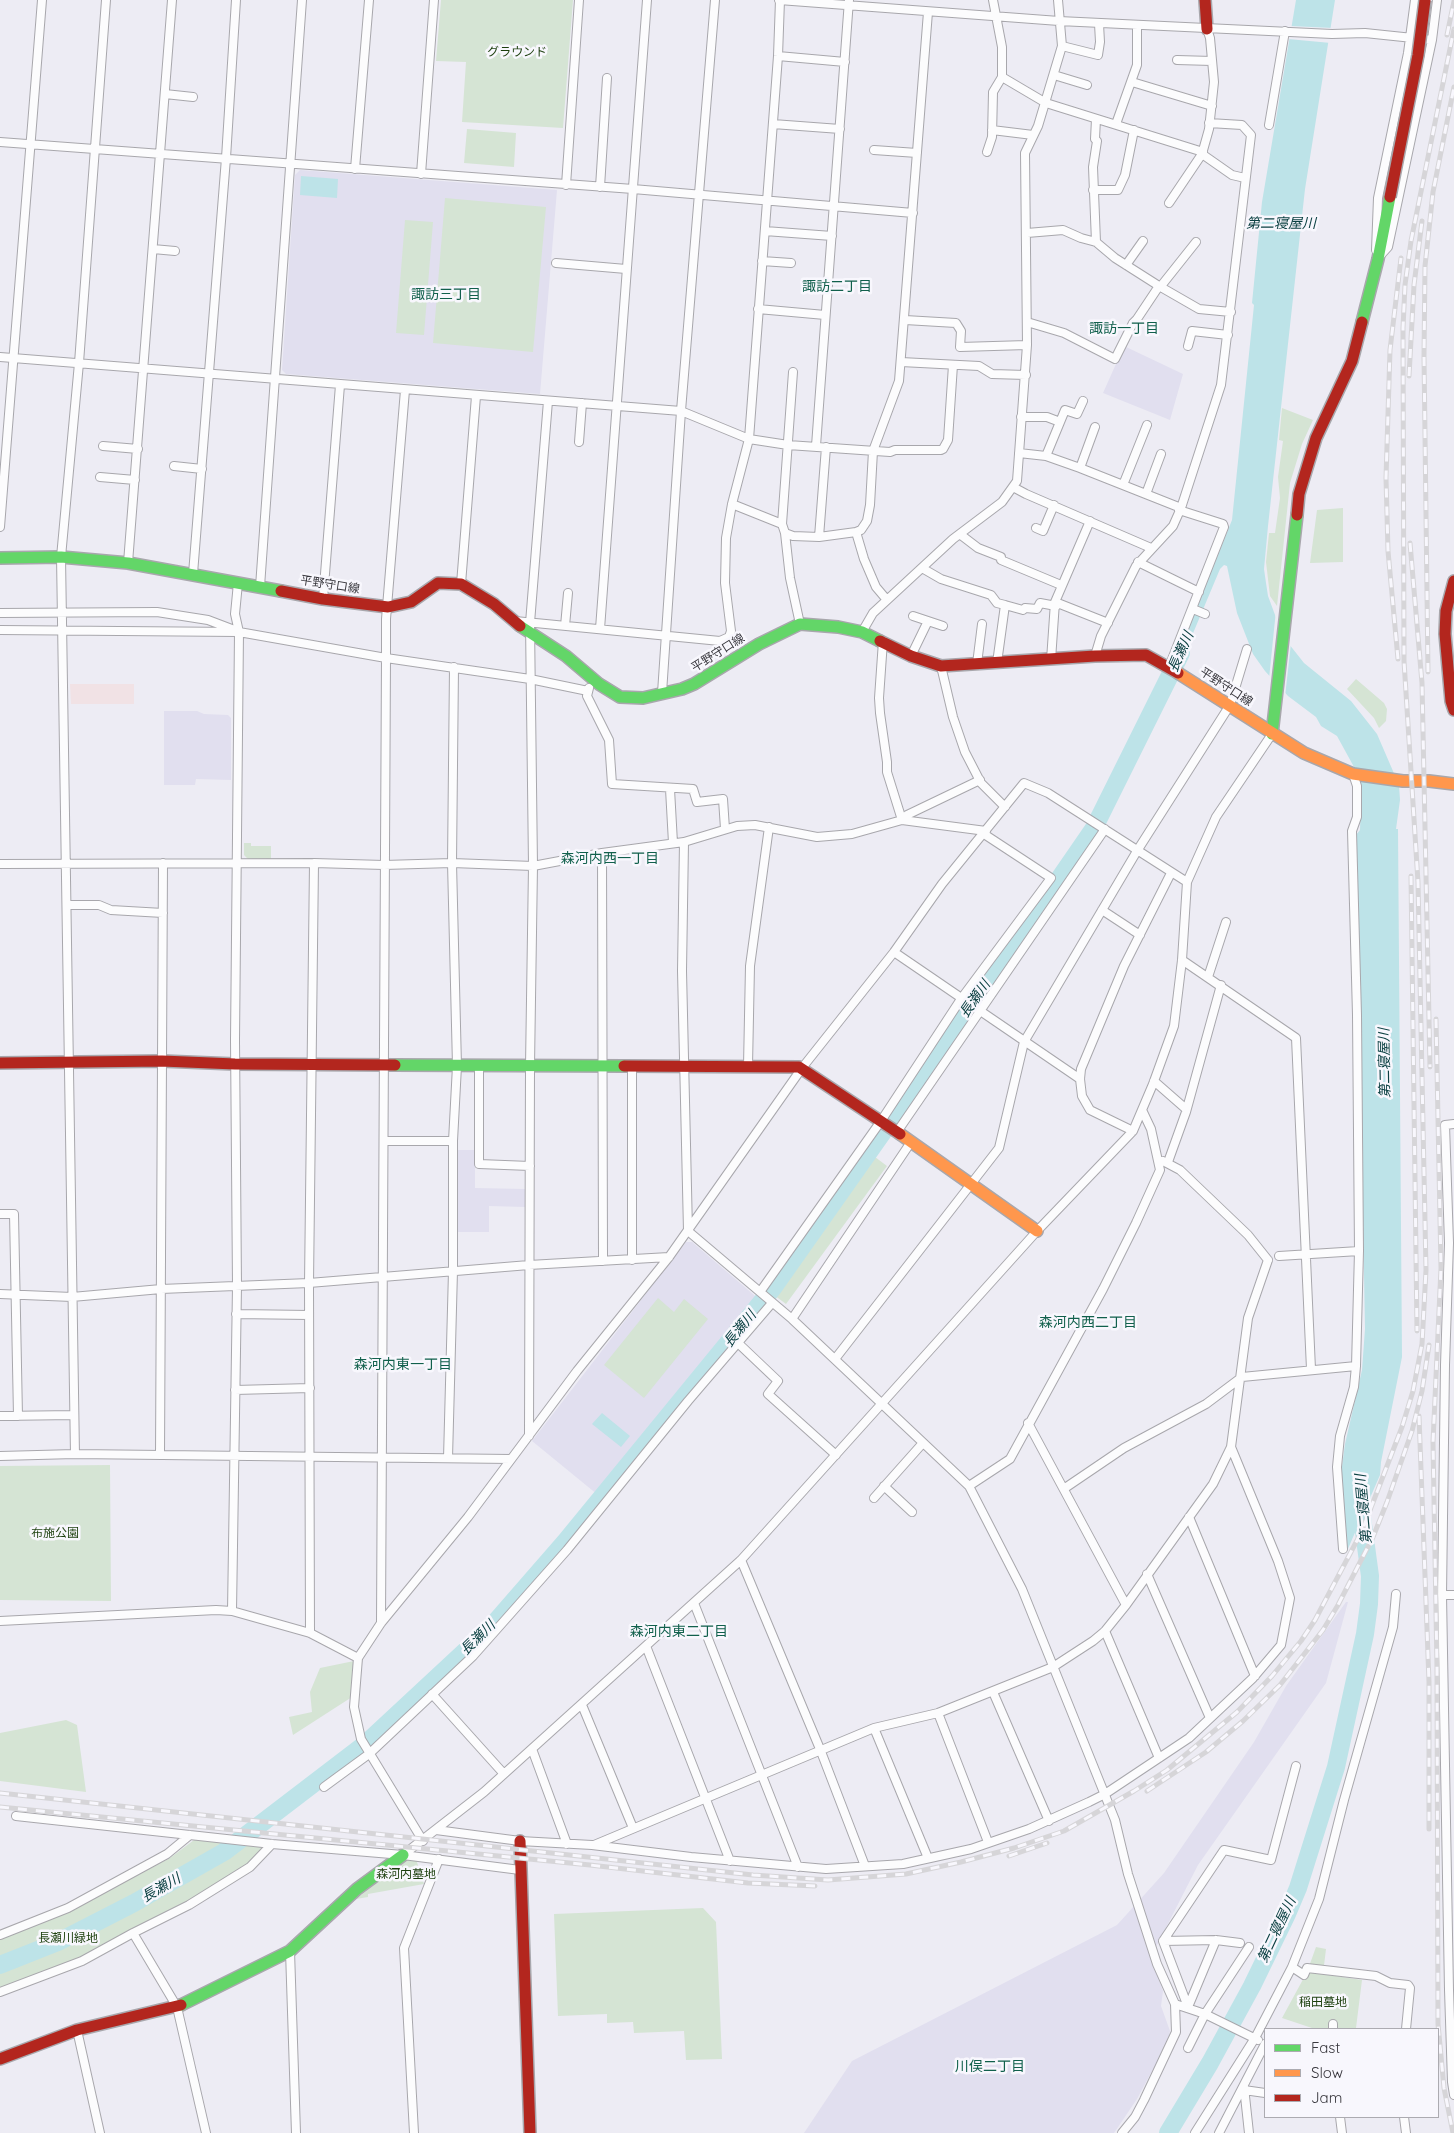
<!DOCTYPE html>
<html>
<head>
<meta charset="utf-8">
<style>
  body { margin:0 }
  #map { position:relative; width:1454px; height:2133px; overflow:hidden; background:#edecf4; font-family:Quicksand,sans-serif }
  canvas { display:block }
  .legend { position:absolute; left:1264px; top:2028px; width:175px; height:90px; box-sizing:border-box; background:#f8f7fd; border:1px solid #acabb1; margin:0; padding:6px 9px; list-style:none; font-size:15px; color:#39383e }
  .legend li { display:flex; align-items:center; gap:10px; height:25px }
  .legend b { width:25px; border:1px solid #acabb1 }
</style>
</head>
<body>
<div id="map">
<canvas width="1454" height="2133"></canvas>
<ul class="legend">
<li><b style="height:6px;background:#63d668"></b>Fast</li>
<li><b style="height:6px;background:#ff974d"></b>Slow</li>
<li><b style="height:6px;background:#b3261e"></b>Jam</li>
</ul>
</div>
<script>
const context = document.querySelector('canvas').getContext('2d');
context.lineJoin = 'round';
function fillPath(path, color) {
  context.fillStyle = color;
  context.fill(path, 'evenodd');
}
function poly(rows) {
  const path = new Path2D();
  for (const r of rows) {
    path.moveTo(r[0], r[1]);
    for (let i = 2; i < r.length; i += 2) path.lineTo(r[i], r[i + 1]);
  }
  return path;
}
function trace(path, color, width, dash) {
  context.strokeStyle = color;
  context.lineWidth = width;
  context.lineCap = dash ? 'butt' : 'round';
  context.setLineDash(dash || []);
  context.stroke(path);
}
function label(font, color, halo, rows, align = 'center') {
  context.font = font + ' Quicksand,"Noto Sans JP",sans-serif';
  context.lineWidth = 5;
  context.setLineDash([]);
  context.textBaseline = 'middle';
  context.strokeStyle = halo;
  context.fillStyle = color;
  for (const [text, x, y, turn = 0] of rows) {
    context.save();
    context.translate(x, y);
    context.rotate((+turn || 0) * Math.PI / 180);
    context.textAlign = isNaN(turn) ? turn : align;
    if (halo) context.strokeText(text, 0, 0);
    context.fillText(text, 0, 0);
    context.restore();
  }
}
const built = poly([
  [300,170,557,190,540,394,286,374,282,370,295,175],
  [1124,346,1183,374,1170,420,1103,393],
  [164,711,197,711,204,714,228,715,231,718,231,780,196,779,195,785,164,785],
  [458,1150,475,1150,475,1188,526,1189,525,1207,489,1206,489,1232,458,1232],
  [686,1242,692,1242,761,1301,598,1495,532,1441],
  [1346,1602,1348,1602,1326,1683,1198,1865,1151,1957,1163,1991,1161,2006,1170,2031,1168,2041,1137,2099,1114,2133,804,2133,852,2061,1117,1925,1164,1873,1254,1742,1286,1686]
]);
const industrial = poly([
  [70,684,134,684,134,704,71,704]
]);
const green = poly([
  [441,0,573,0,563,128,462,122,466,62,436,61],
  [467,129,516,133,514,167,464,163],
  [445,198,546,207,533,352,433,343],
  [405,220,433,222,424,335,396,333],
  [1282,408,1313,420,1302,444,1290,483,1277,606,1270,596,1266,562,1269,533,1275,533,1280,498,1278,477,1283,441,1279,440],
  [1343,508,1343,562,1310,563,1317,510],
  [1356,679,1384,703,1387,709,1386,721,1379,728,1374,718,1347,689],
  [244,843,251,843,251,846,271,846,271,859,249,860,244,855],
  [875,1157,887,1166,786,1304,774,1295],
  [658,1298,674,1312,684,1299,708,1319,644,1398,604,1365],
  [110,1465,111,1601,0,1600,0,1466],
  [354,1661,352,1697,293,1735,289,1717,312,1712,310,1692,320,1668],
  [66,1720,77,1725,86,1792,0,1781,0,1733],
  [194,1840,263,1847,247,1864,187,1901,118,1937,80,1960,0,1988,0,1938,68,1912,170,1858],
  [408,1858,416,1859,424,1884,368,1894,368,1897,356,1899],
  [703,1908,716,1922,722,2059,686,2060,684,2031,634,2033,633,2022,607,2023,607,2014,558,2016,554,1914],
  [1316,1947,1326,1949,1323,1974,1362,1980,1356,2028,1315,2029,1282,2018,1307,1972]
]);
const water = poly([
  [1296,0,1335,0,1305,189,1268,526,1264,569,1266,583,1268,596,1281,631,1289,644,1304,663,1351,701,1377,734,1399,785,1400,800,1396,829,1398,829,1402,1357,1381,1462,1380,1475,1347,1551,1341,1474,1345,1444,1362,1370,1365,1329,1356,835,1360,830,1361,794,1354,767,1337,736,1321,726,1316,717,1288,696,1265,671,1253,654,1237,613,1227,566,1224,565,1220,569,1178,669,1173,665,1232,520,1254,305,1252,303,1262,202],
  [301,176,338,179,337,198,300,195],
  [602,1413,630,1436,621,1447,592,1424]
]);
const pier = poly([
  [1290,26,1333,28,1331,43,1288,39],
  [1276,610,1283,630,1291,643,1285,697,1269,679]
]);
const river = poly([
  [0,1965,58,1942,134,1903,224,1852,364,1745,491,1627,565,1542,773,1288,962,1020,1094,828,1181,653],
  [1168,2133,1210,2063,1252,1986,1287,1914,1298,1888,1336,1767,1365,1634,1369,1604,1370,1576,1362,1517,1361,1493]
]);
const street = poly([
  [779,0,1059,21,1332,34,1365,33,1432,40],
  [1062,46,1098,55,1100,42,1099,24],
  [778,56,845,62],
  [1177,60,1212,61],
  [1054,75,1087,85],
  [1002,77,1046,103,1203,152],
  [1132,82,1212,106],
  [165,94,193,97],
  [1096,119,1095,139,1097,141,1093,167,1096,242],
  [773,124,840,129],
  [1116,124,1137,65,1137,25],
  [1269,125,1285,31],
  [992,130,1033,135],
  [0,142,633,189,913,213],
  [874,150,917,153],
  [987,152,992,137,993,92,1002,77,1002,47,993,0],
  [1202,154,1232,175,1245,178],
  [355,169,369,0],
  [421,174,434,0],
  [566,185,579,0],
  [600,187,607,78],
  [1093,190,1118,190,1125,175,1134,130],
  [1169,203,1202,154,1209,129,1214,82,1210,38,1207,29],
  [765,231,832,236],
  [1027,233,1063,230,1081,238,1096,242,1115,258,1159,286,1199,309,1231,312],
  [153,249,175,251],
  [1376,250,1378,198,1408,53,1415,0],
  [1379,257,1388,247,1398,200,1432,40,1437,0],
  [762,261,791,263],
  [556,263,626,269],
  [1126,265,1143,241],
  [1161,286,1196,242],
  [758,309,825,315],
  [905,320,956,323,961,331,960,347,1027,345],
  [1027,322,1064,333,1115,359,1133,323,1137,319,1159,286],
  [1188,346,1192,331,1228,335],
  [0,357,681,411,749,439,788,445,890,452,895,450,941,450,943,449,948,440,953,365],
  [901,362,979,366,992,374,1026,375],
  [1021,417,1047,417,1060,422],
  [579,442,582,403],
  [103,446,138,449],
  [816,446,849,0],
  [1019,453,1046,456,1080,468,1181,508],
  [1046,456,1065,410,1077,414,1083,401],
  [174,466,202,469],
  [1080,468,1095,427],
  [100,477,135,480],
  [1123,485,1147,425],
  [1013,487,1026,494,1151,548],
  [1146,494,1161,454],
  [732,504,782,524,785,533,793,536,819,537,856,532,861,530,867,521,870,505,873,451,899,381,928,12],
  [782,524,793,372],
  [0,527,42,0],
  [1036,528,1043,531,1054,505],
  [856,532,864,559,876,587,887,600],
  [785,533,790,578,800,624],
  [961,535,978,548,1001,557,1001,560,1061,585],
  [819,537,826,447],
  [1138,562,1199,592],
  [128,563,172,0],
  [922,568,941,579,991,595,997,603,1005,605,1023,610,1025,608,1037,609,1040,603,1056,606],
  [193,574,226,158,236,0],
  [461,584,476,396],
  [260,587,302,0],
  [323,599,340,385],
  [1055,602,1108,623],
  [1193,609,1205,614],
  [0,613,157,612,208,620,237,631],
  [913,616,943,626],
  [515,621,720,641,729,637,731,631,725,583,726,538,732,504,749,439,778,56,780,0],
  [565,626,568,593],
  [600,629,647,0],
  [0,630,239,632,386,658,530,679,588,691],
  [862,632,873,613,953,539,1002,502,1017,481,1027,345,1025,153,1038,126,1062,46,1058,0],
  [883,641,879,698,880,713,887,762,887,772,902,820],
  [911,656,928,621],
  [1095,656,1101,636,1136,566,1173,526,1181,508,1221,385,1251,135,1242,125,1209,123],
  [1051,660,1055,602,1090,521],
  [997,663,1005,605],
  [977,664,982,624],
  [941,666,953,717,965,752,981,783,1005,807],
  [1169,667,1224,527,1223,524,1179,510],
  [589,688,587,696,609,740,612,784,693,789,697,802,723,799,725,829],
  [662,693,681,411,715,0],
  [670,789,673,843],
  [902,820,907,815,980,780],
  [684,842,682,971,688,1231,792,1319,969,1486,1022,1589,1115,1820,1128,1874,1157,1964,1175,2004,1176,2032,1144,2100,1135,2117,1122,2133],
  [602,853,603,1261],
  [0,864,314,863,384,865,452,863,533,866,602,853,684,842,737,826,755,825,817,837,852,834,902,820,986,831],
  [67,905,99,905,111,910,163,913],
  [1102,910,1140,935],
  [894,952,1080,1079],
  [1182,960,1296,1038,1311,1369],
  [1208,977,1226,922],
  [479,1066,479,1164,530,1166],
  [632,1066,632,1260],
  [748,1066,750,966,769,827],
  [1154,1081,1186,1109],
  [1454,1124,1445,1125,1449,1243,1445,1365,1442,1595,1449,1990,1452,2082,1454,2095],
  [1133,1131,1090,1110,1082,1096,1080,1079,1081,1069,1124,966,1171,873],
  [897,1132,1105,829],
  [384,1141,453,1141],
  [1163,1161,1180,1170,1248,1235,1268,1260],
  [1168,1162,1186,1112,1221,985],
  [0,1214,14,1214,18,1416],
  [1279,1256,1359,1251],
  [760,1292,881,1121,961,999,1051,878,984,834],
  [0,1294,72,1297,161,1289,309,1283,529,1265,669,1257],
  [236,1314,309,1315],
  [792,1319,911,1142],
  [738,1343,778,1381,768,1394,836,1455],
  [835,1359,999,1148,1024,1042,1137,851,1230,705,1247,649],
  [235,1390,310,1388],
  [0,1416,74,1415],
  [1028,1423,1126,1605],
  [529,1436,530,1066,533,866,530,623,548,401],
  [75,1454,61,557,79,363,106,0],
  [160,1455,163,863],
  [0,1456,75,1454,511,1459],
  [448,1458,453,1271,453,1141,457,1066,452,863,454,667],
  [884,1486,912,1512],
  [969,1486,1010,1459,1103,1289,1136,1223,1160,1170,1151,1129,1142,1110],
  [1065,1488,1124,1448,1206,1404,1242,1377,1356,1366],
  [874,1498,922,1444],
  [1189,1517,1255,1676],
  [1343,1549,1337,1467,1340,1436,1354,1387,1356,1366,1359,1251,1357,1015,1352,831,1357,817,1357,786,1353,774],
  [741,1560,820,1749,865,1866],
  [1147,1574,1210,1718],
  [1442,1595,1454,1595],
  [694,1603,798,1867],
  [232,1611,237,1286,235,1040,239,632,235,614,238,583],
  [0,1621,216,1610,232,1611,310,1633,358,1658],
  [381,1623,386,658,386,619,405,390],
  [1105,1631,1159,1758],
  [310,1633,309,1283,314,863],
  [646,1646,730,1861],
  [993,1692,1049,1821],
  [432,1694,504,1774],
  [582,1705,633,1828],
  [938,1713,988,1842],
  [874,1728,928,1858],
  [532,1749,567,1844],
  [324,1787,369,1754,473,1656,567,1550,688,1401,772,1303],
  [16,1816,272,1844,403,1855,520,1870],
  [436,1830,520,1841,592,1845,691,1857,826,1869,903,1864,971,1849,1029,1829,1089,1802,1105,1794,1189,1738,1253,1678,1281,1645,1290,1598,1278,1561,1231,1447],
  [423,1841,361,1739,354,1707,358,1658,381,1623,468,1517,577,1371,669,1257,802,1068,894,952,942,884,1024,783,1048,793,1187,882],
  [594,1845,874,1728,938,1713,1053,1667,1093,1641,1105,1631,1126,1605,1213,1484,1231,1447,1248,1318,1268,1260],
  [403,1855,484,1792,741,1560,1037,1231,1133,1131,1153,1084,1174,1026,1182,960,1187,882,1216,817,1272,734],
  [133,1933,177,2007,206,2133],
  [0,1935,68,1908,167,1854,190,1835],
  [1163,1941,1188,2007],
  [1240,1943,1216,1940,1163,1941,1224,1850,1271,1860,1296,1766],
  [290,1951,296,2133],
  [1292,1967,1304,1975,1307,1968,1376,1976,1390,1983,1408,1985,1410,1988,1406,2029],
  [0,1992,82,1961,133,1933,189,1905,250,1867,272,1844],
  [1175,2004,1205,2014,1258,2040],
  [1188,2007,1216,1940],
  [1333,2024,1333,2029],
  [77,2030,100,2133],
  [1188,2048,1205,2014,1249,1947],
  [1244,2087,1249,2133],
  [1244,2090,1265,2093],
  [1340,2117,1342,2133],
  [1404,2117,1406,2133],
  [414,2133,404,1948,439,1859],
  [1195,2133,1255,2038,1292,1967,1319,1899,1344,1800,1393,1627,1396,1594],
  [1219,2133,1265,2044]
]);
const fast = poly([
  [1362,322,1378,259,1390,197],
  [0,558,61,557,128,563,281,591],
  [520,626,566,656,599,684,620,697,643,698,682,689,694,684,759,644,800,624,838,627,862,632,880,641],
  [1272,734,1297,515],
  [395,1065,624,1066],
  [181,2005,290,1951,357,1889,403,1855]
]);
const slow = poly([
  [1178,673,1304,753,1353,774,1403,781,1429,781,1454,784],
  [900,1134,1037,1231]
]);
const jam = poly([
  [1205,0,1207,29],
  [1297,515,1299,494,1316,438,1352,361,1362,322],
  [1454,581,1446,611,1445,634,1451,701,1454,710],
  [281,591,323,599,388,607,411,602,438,583,461,584,494,604,520,626],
  [880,641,911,656,941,666,1095,656,1146,655,1178,673],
  [0,1063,162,1061,235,1064,395,1065],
  [624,1066,799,1067,900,1134],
  [520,1841,530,2133],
  [0,2059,77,2030,181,2005]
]);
const rail = poly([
  [1447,35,1454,1],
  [1409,376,1414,285,1422,221],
  [1410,543,1422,683,1430,1067],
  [1398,659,1388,551,1386,478,1390,350,1401,258],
  [1428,672,1424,356,1425,266,1433,192,1454,87],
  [1411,876,1417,1331],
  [1436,1019,1441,1268,1433,1442,1437,1668,1438,2024,1444,2088,1453,2133],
  [1419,1416,1429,1682,1429,1829],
  [1147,1791,1206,1752,1243,1721,1280,1685,1323,1630,1338,1605,1373,1537,1387,1502,1412,1431,1422,1391,1429,1345],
  [0,1793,753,1875,828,1880,906,1874,961,1862,1014,1848,1064,1831,1134,1791,1167,1770,1237,1712,1272,1676,1301,1641,1315,1620,1362,1531,1402,1427,1413,1391,1422,1344,1426,1270,1418,882,1404,661,1403,328,1405,285,1411,241,1454,29],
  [0,1807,590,1865,748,1883,815,1886],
  [1009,1856,1047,1843]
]);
const jamBridge = poly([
  [1390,197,1418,55,1425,0]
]);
const parkNames = [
  ["グラウンド",517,52],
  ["布施公園",55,1533],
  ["森河内墓地",406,1874],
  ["長瀬川緑地",68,1938],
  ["稲田墓地",1323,2002]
];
const streetNames = [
  ["平野守口線",330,585,9],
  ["平野守口線",718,653,-32],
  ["平野守口線",1226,687,33]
];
const waterNames = [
  ["第二寝屋川",1281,224],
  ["長瀬川",1181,652,-66],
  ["長瀬川",975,999,-55],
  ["第二寝屋川",1385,1063,-91],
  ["長瀬川",740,1329,-51],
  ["第二寝屋川",1364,1509,-95],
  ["長瀬川",478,1638,-45],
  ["長瀬川",161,1888,-30],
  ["第二寝屋川",1277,1930,-65]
];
const neighbourhoodNames = [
  ["諏訪二丁目",837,287],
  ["諏訪三丁目",446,295],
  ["諏訪一丁目",1124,329],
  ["森河内西一丁目",610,859],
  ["森河内西二丁目",1088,1323],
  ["森河内東一丁目",403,1365],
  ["森河内東二丁目",679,1632],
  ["川俣二丁目",990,2067]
];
fillPath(built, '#e1dfef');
fillPath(industrial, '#f1e2e5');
fillPath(green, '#d5e4d4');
fillPath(water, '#bde3e8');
fillPath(pier, '#edecf4');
trace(river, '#bde3e8', 18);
trace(street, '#a8a7ac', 10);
trace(fast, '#a8a7ac', 14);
trace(slow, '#a8a7ac', 14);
trace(jam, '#a8a7ac', 14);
trace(street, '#fcfcfd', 8);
trace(fast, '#63d668', 11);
trace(slow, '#ff974d', 11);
trace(jam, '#b3261e', 11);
trace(rail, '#d6d5d8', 5);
trace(rail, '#f8f7fd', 3, [9]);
trace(jamBridge, '#a8a7ac', 14, []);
trace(jamBridge, '#b3261e', 11);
label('12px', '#1b3e0c', '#f8f7fd', parkNames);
label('12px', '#39383e', '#f8f7fd', streetNames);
label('italic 14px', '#0b4042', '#f8f7fd', waterNames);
label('14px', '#11604c', '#f8f7fd', neighbourhoodNames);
</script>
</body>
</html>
